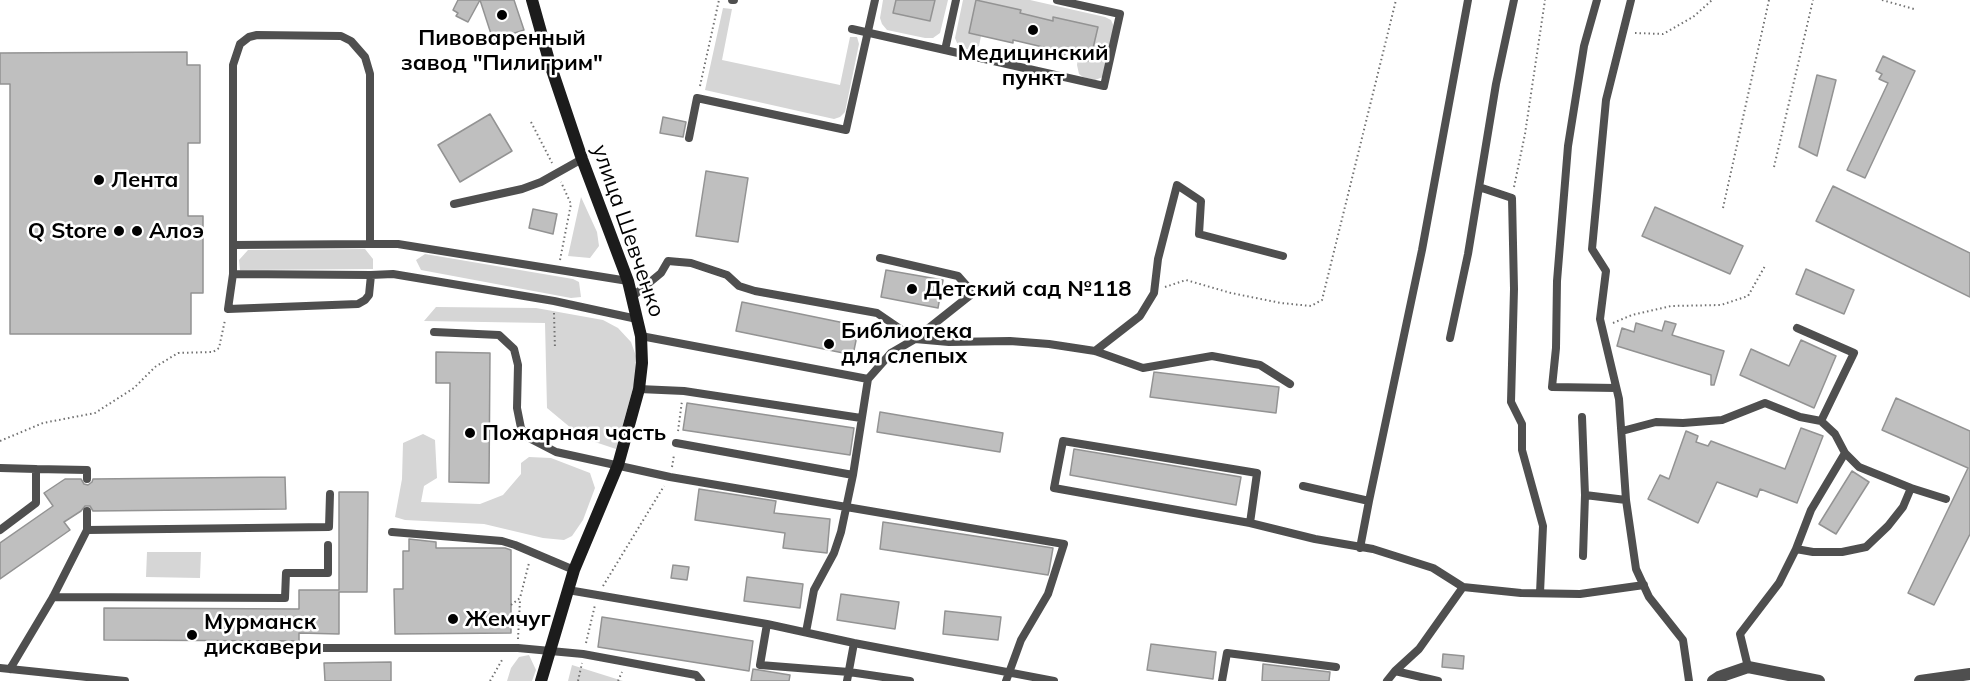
<!DOCTYPE html>
<html>
<head>
<meta charset="utf-8">
<style>
  body { margin:0 }
  canvas { display:block; background:#fff }
</style>
</head>
<body>
<canvas width="1970" height="681"></canvas>
<script>
const context = document.querySelector('canvas').getContext('2d');
context.lineJoin = 'round';
function fillPath(path, color) {
  context.fillStyle = color;
  context.fill(path, 'evenodd');
}
function poly(rows) {
  const path = new Path2D();
  for (const r of rows) {
    path.moveTo(r[0], r[1]);
    for (let i = 2; i < r.length; i += 2) path.lineTo(r[i], r[i + 1]);
  }
  return path;
}
function trace(path, color, width, dash) {
  context.strokeStyle = color;
  context.lineWidth = width;
  context.lineCap = dash ? 'butt' : 'round';
  context.setLineDash(dash || []);
  context.stroke(path);
}
function label(font, color, halo, rows, align = 'center') {
  context.font = font + ' Mulish,sans-serif';
  context.lineWidth = 5;
  context.setLineDash([]);
  context.textBaseline = 'middle';
  context.strokeStyle = halo;
  context.fillStyle = color;
  for (const [text, x, y, turn = 0] of rows) {
    context.save();
    context.translate(x, y);
    context.rotate((+turn || 0) * Math.PI / 180);
    context.textAlign = isNaN(turn) ? turn : align;
    if (halo) context.strokeText(text, 0, 0);
    context.fillText(text, 0, 0);
    context.restore();
  }
}
const green = poly([
  [883,0,896,0,894,13,930,21,935,0,948,0,940,33,933,38,925,38,887,30,882,24,880,18],
  [963,0,976,0,969,33,981,36,979,46,971,50,959,48,955,38],
  [977,0,1030,0,1105,17,1111,20,1115,29,1103,77,1095,80,1083,77,1079,74,1077,65,1078,58,1090,61,1098,28,1053,18,1053,21,1020,13,1021,10],
  [723,8,732,9,722,60,840,85,850,37,857,37,859,44,845,112,840,117,834,119,705,90],
  [581,197,597,232,599,246,590,258,568,256],
  [365,249,373,259,373,269,240,270,239,260,248,250],
  [425,254,573,279,579,282,581,297,571,298,421,270,416,260],
  [436,307,536,308,603,320,618,328,631,342,637,359,635,381,616,449,583,438,547,408,545,323,424,321],
  [423,434,435,440,437,478,424,486,421,502,480,504,503,495,521,474,521,463,529,457,551,458,590,473,595,488,583,520,572,536,564,540,543,538,484,524,405,520,395,517,402,479,403,443],
  [147,552,201,552,200,578,146,577],
  [529,655,536,670,532,681,507,681,511,668,519,657],
  [572,665,623,681,568,681]
]);
const building = poly([
  [458,0,480,0,468,22,456,16,458,13,453,10,458,0],
  [480,0,514,0,524,30,493,40,480,0],
  [896,0,935,0,930,21,893,13,896,0],
  [976,0,1021,10,1020,13,1053,21,1053,17,1098,27,1090,61,1046,51,1047,48,1013,40,1013,43,969,33,976,0],
  [187,52,187,65,200,65,200,143,188,143,188,216,203,216,203,293,191,293,191,334,10,334,10,84,0,84,0,53,187,52],
  [1883,56,1915,71,1865,178,1847,170,1888,83,1879,79,1882,74,1876,71,1883,56],
  [1817,75,1836,80,1817,156,1799,147,1817,75],
  [490,114,512,151,460,182,438,145,490,114],
  [663,117,686,122,683,137,660,133,663,117],
  [706,171,748,178,738,242,696,236,706,171],
  [1833,186,1970,253,1970,297,1816,221,1833,186],
  [1655,207,1743,246,1730,274,1642,236,1655,207],
  [533,209,557,214,553,234,529,228,533,209],
  [1806,269,1854,290,1844,314,1796,294,1806,269],
  [886,270,943,280,938,308,881,297,886,270],
  [742,302,859,326,853,355,736,331,742,302],
  [1665,321,1676,324,1672,335,1724,351,1714,385,1711,385,1711,375,1617,346,1622,328,1634,332,1636,323,1662,331,1665,321],
  [1801,340,1836,356,1814,408,1740,375,1751,349,1789,366,1801,340],
  [436,352,490,353,489,483,449,482,450,383,436,383,436,352],
  [1154,372,1279,387,1276,413,1150,397,1154,372],
  [1896,398,1970,431,1970,534,1934,605,1908,593,1968,468,1882,430,1896,398],
  [687,403,854,428,850,455,683,430,687,403],
  [880,412,1003,433,1000,452,877,432,880,412],
  [1801,428,1823,436,1797,503,1760,489,1757,497,1717,482,1698,523,1648,499,1660,475,1669,479,1686,431,1698,436,1696,442,1708,446,1711,441,1785,469,1801,428],
  [1074,449,1241,477,1236,505,1070,475,1074,449],
  [1852,471,1869,482,1836,534,1819,524,1852,471],
  [285,477,286,509,93,511,90,506,85,506,81,511,64,522,70,530,0,579,0,543,53,506,44,493,65,479,81,479,84,484,88,485,92,482,93,479,285,477],
  [699,489,776,501,774,513,830,519,827,553,783,548,785,533,695,520,699,489],
  [339,492,368,492,367,592,339,592,339,634,299,633,299,641,104,640,104,608,299,609,299,590,339,590,339,492],
  [883,522,1053,548,1049,571,1048,575,880,549,883,522],
  [409,539,436,542,436,548,505,548,511,550,511,633,395,634,394,589,403,589,403,551,409,551,409,539],
  [673,565,689,567,687,580,671,578,673,565],
  [747,577,803,584,800,608,744,601,747,577],
  [841,594,899,602,895,629,837,620,841,594],
  [945,611,1001,617,998,640,943,634,945,611],
  [602,617,753,641,749,671,598,647,602,617],
  [1151,644,1216,652,1213,679,1147,670,1151,644],
  [1443,654,1464,656,1463,669,1442,667,1443,654],
  [391,662,391,681,325,681,324,663,391,662],
  [1263,664,1330,672,1329,681,1262,681,1263,664],
  [753,669,790,675,789,681,751,681,753,669]
]);
const path = poly([
  [1882,0,1914,9],
  [1635,33,1663,34,1693,17,1712,0],
  [700,86,719,0],
  [531,122,552,163],
  [1774,167,1813,0],
  [1514,187,1525,134,1545,0],
  [1723,208,1769,0],
  [560,260,571,204,561,182],
  [1165,287,1186,280,1231,293,1281,303,1311,306,1322,300,1396,0],
  [554,313,555,349],
  [1613,323,1632,315,1671,306,1721,305,1748,296,1765,266],
  [678,431,682,401],
  [0,441,43,423,95,413,134,388,155,367,178,353,213,352,219,348,225,320],
  [672,467,674,455],
  [603,586,664,486],
  [511,605,520,598,529,563],
  [518,639,520,600],
  [586,643,595,605],
  [490,681,502,660],
  [578,681,582,663],
  [618,681,622,672]
]);
const service = poly([
  [732,0,734,0],
  [1597,0,1584,46,1568,146,1557,281,1556,348,1552,387,1616,388],
  [1631,0,1606,100,1592,249,1606,271,1600,319,1619,399,1626,500,1636,569,1649,597,1683,640,1689,681],
  [852,29,1104,86,1120,14,1057,0],
  [945,50,956,0],
  [689,138,697,98,846,130,875,0],
  [1479,187,1512,198,1514,289,1511,402,1522,424,1522,450,1543,526,1540,593],
  [454,204,522,189,541,182,582,159],
  [233,245,370,244],
  [233,274,371,275],
  [628,281,398,244,370,244,370,74,365,57,351,41,341,36,257,35,249,37,240,44,233,65,233,274,228,309,358,304,365,300,369,295,371,275,393,274,554,301,637,319],
  [632,297,661,273,668,261,691,263,727,275,739,286,755,291,877,313,915,339,973,293,958,276,880,258],
  [1797,328,1854,353,1821,421],
  [434,332,499,335,514,349,518,365,517,408,521,428,527,437,556,452,670,477,1064,544,1048,594,1021,640,1006,681],
  [641,336,868,379],
  [1450,338,1468,254,1496,84,1514,0],
  [1095,351,1140,316,1154,293,1158,259,1177,185,1201,201,1199,234,1283,256],
  [639,389,684,391,861,418],
  [1582,417,1585,495],
  [1622,431,1656,422,1683,423,1722,420,1765,403,1800,417,1821,421,1835,434,1845,453,1859,467,1911,488],
  [676,443,853,475],
  [0,468,36,469],
  [1303,486,1369,501,1360,548],
  [1369,501,1422,250,1468,0],
  [1250,523,1257,473,1063,441,1054,488,1250,523,1315,539,1373,549,1433,568,1463,587],
  [0,530,36,503,36,469,87,470,87,479],
  [87,530,329,527,330,494],
  [392,532,502,541,515,545,574,570],
  [1796,549,1811,510,1845,453],
  [1583,556,1585,495,1626,500],
  [568,590,767,624,854,643,1054,681],
  [53,597,285,598,286,573,328,573,328,545],
  [767,624,760,665,849,672,910,681],
  [806,632,814,590,834,553,841,532,853,475,868,379,891,353,915,339,949,342,1010,341,1049,344,1095,351,1143,368,1212,356,1260,365,1290,384],
  [313,648,518,648,583,654,696,675,701,681],
  [1748,667,1740,634,1779,583,1796,549,1813,552,1842,552,1866,547,1888,526,1903,507,1911,488,1946,499],
  [0,668,125,681],
  [10,669,53,597,87,530,87,511],
  [1395,671,1419,649,1463,587,1521,593,1580,594,1644,585],
  [847,681,854,643],
  [1222,681,1227,653,1336,667],
  [1387,681,1395,671,1438,681]
]);
const minor = poly([
  [1713,681,1719,677,1748,667,1819,681],
  [1920,681,1970,674]
]);
const secondary = poly([
  [532,0,550,64,582,159,628,281,641,336,642,363,639,389,618,465,574,570,541,681]
]);
const markers = [
  [502,15,6,"#000"],
  [1033,30,6,"#000"],
  [99,180,6,"#000"],
  [119,231,6,"#000"],
  [137,231,6,"#000"],
  [912,289,6,"#000"],
  [829,344,6,"#000"],
  [470,433,6,"#000"],
  [453,619,6,"#000"],
  [192,635,6,"#000"]
];
const poiNames = [
  ["Пивоваренный",502,38,"center"],
  ["завод \"Пилигрим\"",502,63,"center"],
  ["Медицинский",1033,53,"center"],
  ["пункт",1033,78,"center"],
  ["Лента",111,180],
  ["Q Store",107,231,"right"],
  ["Алоэ",149,231],
  ["Детский сад №118",924,289],
  ["Библиотека",841,331],
  ["для слепых",841,356],
  ["Пожарная часть",482,433],
  ["Жемчуг",465,619],
  ["Мурманск",204,622],
  ["дискавери",204,647]
];
const streetNames = [
  ["улица Шевченко",628,231,71]
];
fillPath(green, '#d6d6d6');
fillPath(building, '#bfbfbf');
trace(building, '#939393', 1.5);
trace(path, '#717171', 2, [1.5, 3]);
trace(service, '#4f4f4f', 8);
trace(minor, '#4f4f4f', 12);
trace(secondary, '#1c1c1c', 12);
for (const [x, y, r, color] of markers) {
  const dot = new Path2D();
  dot.arc(x, y, r, 0, 2 * Math.PI);
  context.fillStyle = color;
  context.fill(dot);
  trace(dot, '#fff', 2);
}
label('bold 22px', '#000', '#fff', poiNames, 'left');
label('22px', '#000', '#fff', streetNames);
</script>
</body>
</html>
